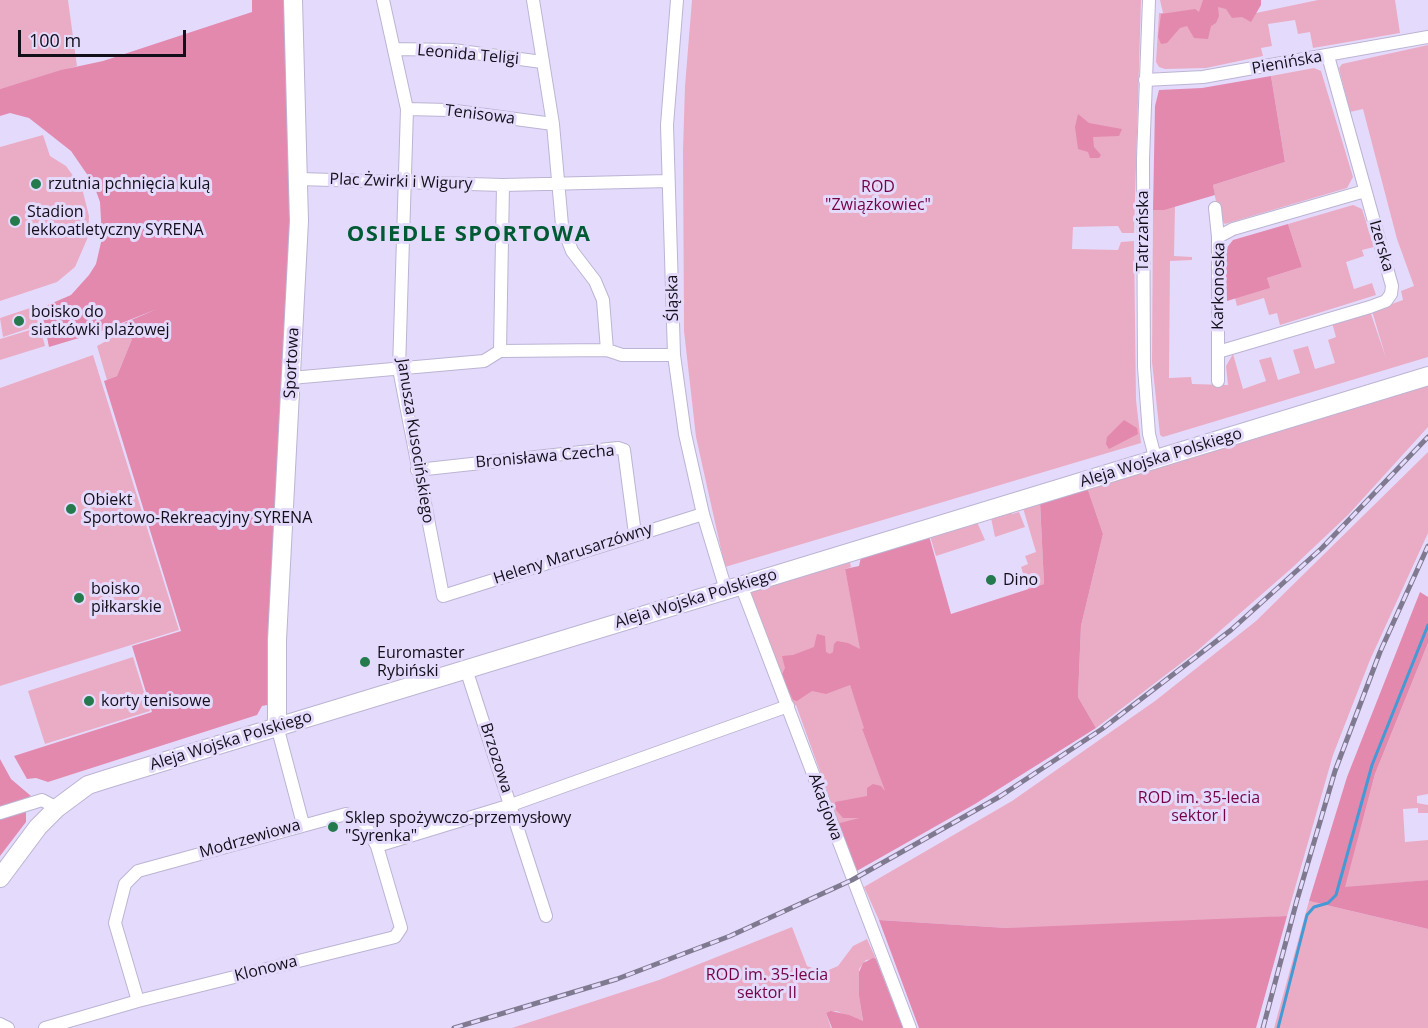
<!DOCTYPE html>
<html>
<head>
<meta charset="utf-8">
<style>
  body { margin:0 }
  #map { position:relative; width:1428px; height:1028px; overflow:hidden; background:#e4dbfc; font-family:"Open Sans",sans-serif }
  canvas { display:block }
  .scale { position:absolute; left:18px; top:30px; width:168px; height:27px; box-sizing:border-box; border:3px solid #120f1a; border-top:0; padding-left:8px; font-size:18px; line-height:21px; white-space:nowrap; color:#120f1a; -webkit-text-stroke:4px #e4dbfc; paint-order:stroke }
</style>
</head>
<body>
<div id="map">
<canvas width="1428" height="1028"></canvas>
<div class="scale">100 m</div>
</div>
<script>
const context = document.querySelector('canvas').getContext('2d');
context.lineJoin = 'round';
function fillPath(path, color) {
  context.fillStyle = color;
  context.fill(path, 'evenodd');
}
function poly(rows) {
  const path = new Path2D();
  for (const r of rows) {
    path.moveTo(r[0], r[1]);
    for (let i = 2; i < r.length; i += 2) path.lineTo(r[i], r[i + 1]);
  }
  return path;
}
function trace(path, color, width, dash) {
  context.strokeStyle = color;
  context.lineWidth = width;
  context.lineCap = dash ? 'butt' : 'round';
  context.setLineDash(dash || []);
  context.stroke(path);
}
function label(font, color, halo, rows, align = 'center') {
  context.font = font + ' "Open Sans",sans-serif';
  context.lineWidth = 6;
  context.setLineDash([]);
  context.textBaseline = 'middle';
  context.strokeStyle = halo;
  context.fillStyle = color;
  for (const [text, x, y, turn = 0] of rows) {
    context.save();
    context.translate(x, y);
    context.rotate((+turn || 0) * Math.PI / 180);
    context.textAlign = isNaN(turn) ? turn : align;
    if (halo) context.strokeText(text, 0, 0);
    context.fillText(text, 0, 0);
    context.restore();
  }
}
const green = poly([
  [0,0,68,0,77,66,0,89],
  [692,0,1141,0,1134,233,1122,233,1118,226,1073,227,1072,249,1118,250,1121,242,1134,241,1136,400,1141,443,725,567,696,437,684,331,683,150,685,86],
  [1160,0,1253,0,1256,13,1318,0,1395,0,1400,33,1313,48,1310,32,1298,34,1295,20,1268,24,1272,46,1261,48,1263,56,1206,68,1165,69,1159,67,1156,62,1159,13,1163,13],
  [1428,45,1428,357,1163,437,1160,435,1152,362,1153,210,1175,206,1174,256,1192,257,1192,260,1170,261,1169,378,1191,377,1192,384,1228,385,1226,366,1233,354,1243,389,1266,381,1259,360,1271,357,1278,380,1300,373,1293,350,1308,346,1315,369,1335,363,1328,340,1336,337,1332,323,1370,311,1386,358,1372,311,1403,300,1401,291,1414,286,1397,239,1363,109,1350,112,1339,68,1342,64],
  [1314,68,1321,71,1353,177,1347,188,1225,224,1219,218,1213,185,1285,162,1271,76],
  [43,135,50,156,66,166,82,188,89,216,88,237,75,267,57,282,0,301,0,147],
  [1353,205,1362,209,1374,247,1362,250,1364,256,1346,262,1354,289,1372,283,1376,295,1280,325,1277,313,1269,315,1264,298,1237,306,1235,298,1269,288,1267,278,1302,267,1288,224],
  [33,307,39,325,3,337,0,318],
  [40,327,45,346,0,360,0,339],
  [121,333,132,339,117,376,107,380,97,346],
  [93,355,179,630,0,686,0,388],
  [1428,382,1428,427,1348,515,1293,567,1197,651,1096,728,1078,697,1081,626,1103,534,1087,487],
  [1428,452,1428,533,1370,660,1333,755,1287,916,1101,927,1007,928,879,920,864,887,1012,801,1155,701,1256,621],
  [1040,503,1044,584,1028,589,1021,567,1028,564,1025,556,1036,552,1023,508],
  [1011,511,1012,514,1019,512,1025,527,995,537,991,518],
  [977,522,985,540,936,556,930,536],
  [845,559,850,562,851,567,845,569,861,650,850,685,865,728,862,729,892,809,839,824,796,705,792,706,750,596,753,590],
  [1428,643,1428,794,1417,796,1417,803,1428,805,1428,813,1418,813,1418,808,1403,809,1405,842,1428,840,1428,880,1344,888,1375,774],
  [133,657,150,711,45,744,28,691],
  [1309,901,1428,929,1428,1028,1274,1028],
  [792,927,807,966,824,972,838,966,853,946,867,939,876,959,866,960,859,969,859,995,863,1022,836,1011,826,1013,831,1028,512,1028,659,980]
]);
const forest = poly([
  [252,0,287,0,293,217,267,705,262,706,257,715,48,782,36,778,27,779,14,756,152,712,132,646,181,631,104,381,117,376,132,339,121,333,117,326,157,309,99,332,49,347,41,308,71,295,89,275,96,264,102,238,100,202,93,183,71,151,29,118,10,113,0,116,0,89,61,70,103,61,252,12],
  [1203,0,1261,0,1261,5,1251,22,1242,17,1232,18,1226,9,1218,7,1219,16,1216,23,1211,26,1208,39,1194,38,1187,26,1180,28,1167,43,1161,44,1158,37,1161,14,1195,9,1199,12],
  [1271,76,1285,162,1213,185,1215,195,1164,210,1153,210,1155,106,1159,90,1202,88],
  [1078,114,1089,123,1122,129,1119,136,1093,137,1094,147,1101,155,1099,158,1090,158,1088,152,1078,149,1075,127],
  [1288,224,1302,267,1267,278,1270,288,1227,301,1225,250,1233,240],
  [1124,420,1137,428,1138,434,1109,449,1106,444,1107,437],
  [1087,487,1103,534,1081,626,1078,697,1096,728,975,804,855,872,836,824,859,818,843,818,836,810,835,802,867,796,867,788,873,784,881,786,885,791,862,729,864,728,850,685,826,694,812,691,797,701,793,700,781,676,785,668,782,656,793,655,814,647,817,634,825,636,826,652,830,654,833,652,834,644,837,641,848,643,860,649,845,569,859,566,861,557,929,536,951,614,1044,584,1040,502],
  [1420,592,1428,597,1428,643,1375,774,1345,887,1428,880,1428,929,1309,901,1347,777],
  [0,759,11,779,31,796,0,809],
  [26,810,26,822,0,856,0,818],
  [1287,916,1256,1028,919,1028,879,920,1007,928],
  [873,958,876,959,903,1028,832,1028,826,1013,831,1011,849,1015,863,1021,859,996,859,972,863,963]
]);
const stream = poly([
  [1278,1028,1307,915,1314,907,1328,903,1336,895,1372,765,1428,625]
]);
const street = poly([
  [383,0,407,109,399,369,443,596,703,514],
  [533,0,553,124,562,225,572,251,595,281,603,300,607,350],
  [677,0,667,125,674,355,685,434,703,514,726,590],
  [1149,0,1143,159,1144,367,1149,434,1156,461],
  [394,49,453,50,542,62],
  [1145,80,1203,77,1428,37],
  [407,109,448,110,553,124],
  [299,179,503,185,668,181],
  [1215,208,1218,237],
  [500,351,503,185],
  [1218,352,1370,307,1386,301,1391,294,1392,286,1328,56],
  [291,378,484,361,500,351,607,350,622,355,674,355],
  [1218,381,1218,237,1233,229,1365,191],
  [417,470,618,448,624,450,635,534],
  [741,585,910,1028],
  [466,669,546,916],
  [277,726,303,824],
  [0,813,42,800,57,808],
  [138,1001,115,923,125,884,138,871,346,814,362,820,377,846,511,805,788,706],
  [0,1024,8,1028],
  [45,1028,138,1001,395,937,401,928,377,846]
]);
const secondary = poly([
  [277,726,277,640,299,221,293,0],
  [0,878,38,827,57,808,88,785,110,778,1428,376]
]);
const rail = poly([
  [454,1028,617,979,730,936,852,880,999,797,1102,729,1231,630,1322,548,1428,437],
  [1263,1028,1297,900,1335,771,1380,652,1428,546]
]);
const markers = [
  [36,184,6,"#247a4d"],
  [15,221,6,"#247a4d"],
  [19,321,6,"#247a4d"],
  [71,509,6,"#247a4d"],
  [991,580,6,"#247a4d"],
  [79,598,6,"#247a4d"],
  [365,662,6,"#247a4d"],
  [89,701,6,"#247a4d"],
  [333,827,6,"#247a4d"]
];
const streetNames = [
  ["Leonida Teligi",468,55,5],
  ["Pienińska",1287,63,-10],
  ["Tenisowa",480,115,7],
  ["Plac Żwirki i Wigury",401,182,2],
  ["Tatrzańska",1143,231,-90],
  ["Izerska",1381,246,74],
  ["Karkonoska",1219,286,-89],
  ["Śląska",673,298,-91],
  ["Sportowa",292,363,-87],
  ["Janusza Kusocińskiego",415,441,81],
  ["Bronisława Czecha",545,457,-5],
  ["Aleja Wojska Polskiego",1161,458,-17],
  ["Heleny Marusarzówny",573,554,-18],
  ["Aleja Wojska Polskiego",696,599,-17],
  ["Aleja Wojska Polskiego",231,741,-17],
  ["Brzozowa",496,758,72],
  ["Akacjowa",825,807,70],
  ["Modrzewiowa",250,839,-16],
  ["Klonowa",266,969,-14]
];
const poiNames = [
  ["rzutnia pchnięcia kulą",48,184],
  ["Stadion",27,212],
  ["lekkoatletyczny SYRENA",27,230],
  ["boisko do",31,312],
  ["siatkówki plażowej",31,330],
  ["Obiekt",83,500],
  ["Sportowo-Rekreacyjny SYRENA",83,518],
  ["Dino",1003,580],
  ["boisko",91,589],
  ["piłkarskie",91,607],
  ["Euromaster",377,653],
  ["Rybiński",377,671],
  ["korty tenisowe",101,701],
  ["Sklep spożywczo-przemysłowy",345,818],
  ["\"Syrenka\"",345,836]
];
const parkNames = [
  ["ROD",878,187],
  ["\"Związkowiec\"",878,205],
  ["ROD im. 35-lecia",1199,798],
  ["sektor I",1199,816],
  ["ROD im. 35-lecia",767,975],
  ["sektor II",767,993]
];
const districtNames = [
  ["OSIEDLE SPORTOWA",469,235]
];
fillPath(green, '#eaacc4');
fillPath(forest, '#e389ae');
trace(stream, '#439ad4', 3);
trace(street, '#bcb4d3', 14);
trace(secondary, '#bcb4d3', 20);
trace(street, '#fff', 12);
trace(secondary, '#fff', 18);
trace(rail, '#807a90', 5);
trace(rail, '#e4dbfc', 3, [9]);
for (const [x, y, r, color] of markers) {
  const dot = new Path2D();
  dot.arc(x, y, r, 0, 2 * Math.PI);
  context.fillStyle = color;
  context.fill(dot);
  trace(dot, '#e4dbfc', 2);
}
label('16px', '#120f1a', '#e4dbfc', streetNames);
label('16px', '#120f1a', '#e4dbfc', poiNames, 'left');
label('16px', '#740345', '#e4dbfc', parkNames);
context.letterSpacing = '1.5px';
label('bold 22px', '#005a33', '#e4dbfc', districtNames);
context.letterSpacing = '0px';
</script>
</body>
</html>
